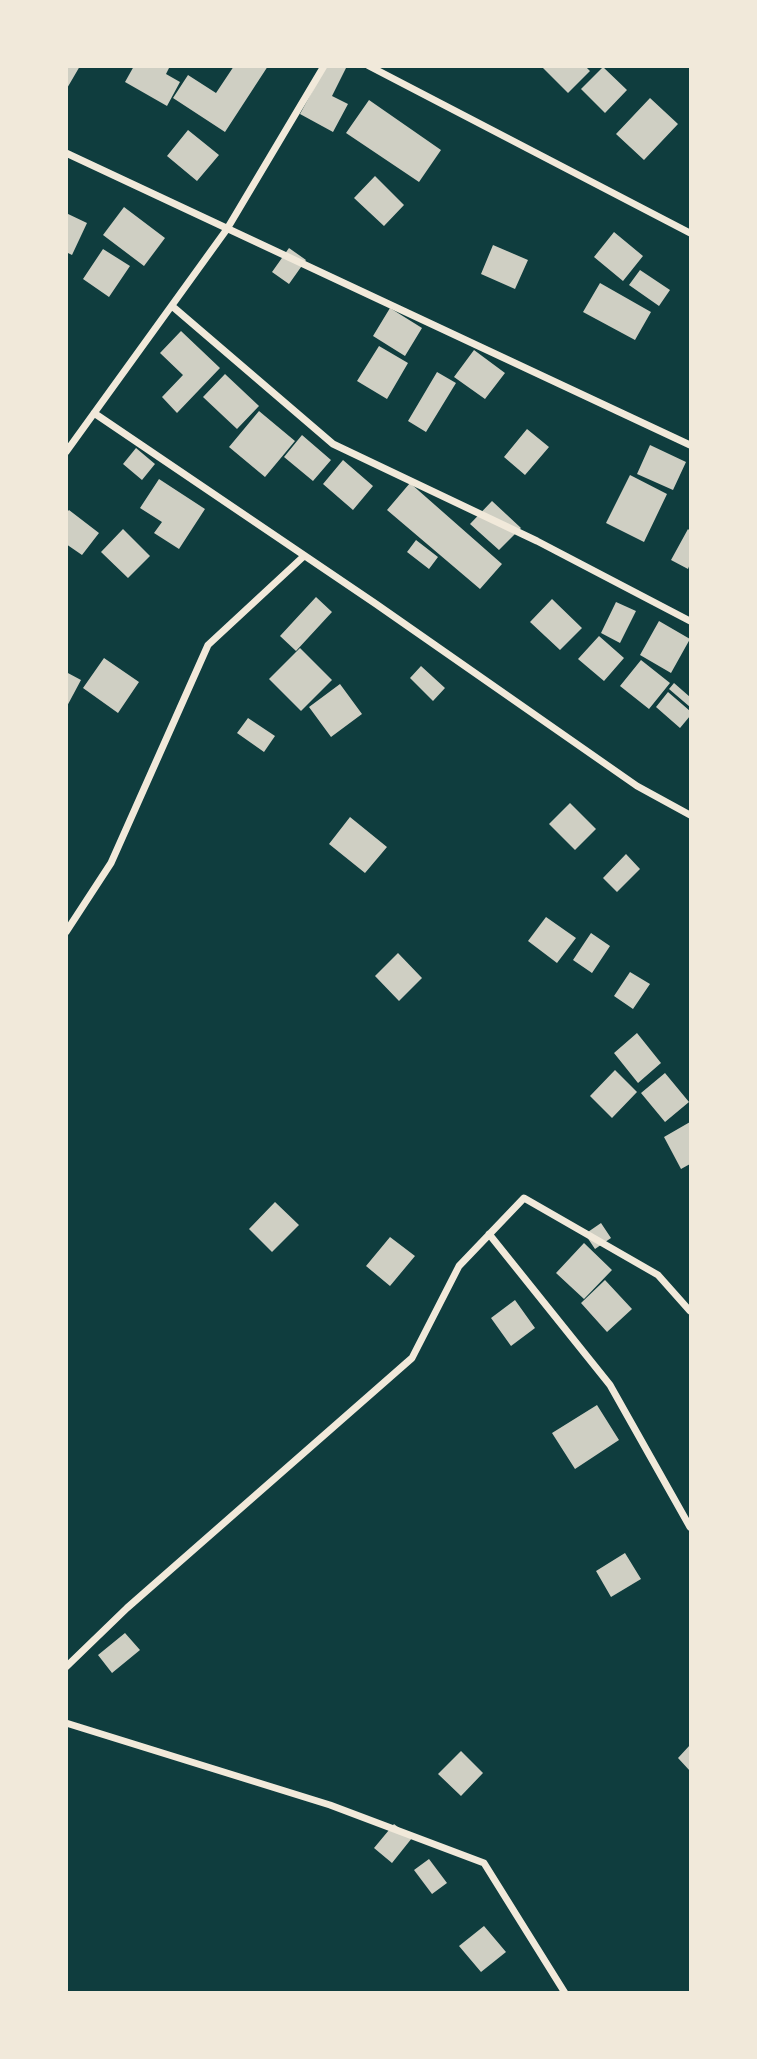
<!DOCTYPE html>
<html>
<head>
<meta charset="utf-8">
<style>
  body { margin:0 }
  #map { position:relative; width:757px; height:2059px; overflow:hidden; background:#0f3d3e; font-family:Inter,sans-serif }
  canvas { display:block }
  .frame { position:absolute; inset:0; border:68px solid #f1e9da; pointer-events:none }
</style>
</head>
<body>
<div id="map">
<canvas width="757" height="2059"></canvas>
<div class="frame"></div>
</div>
<script>
const context = document.querySelector('canvas').getContext('2d');
context.lineJoin = 'round';
function fillPath(path, color) {
  context.fillStyle = color;
  context.fill(path, 'evenodd');
}
function poly(rows) {
  const path = new Path2D();
  for (const r of rows) {
    path.moveTo(r[0], r[1]);
    for (let i = 2; i < r.length; i += 2) path.lineTo(r[i], r[i + 1]);
  }
  return path;
}
function trace(path, color, width, dash) {
  context.strokeStyle = color;
  context.lineWidth = width;
  context.lineCap = dash ? 'butt' : 'round';
  context.setLineDash(dash || []);
  context.stroke(path);
}
const building = poly([
  [66,66,80,66,66,90],
  [134,66,170,66,166,74,180,82,167,106,125,82],
  [234,66,268,66,225,132,173,98,188,75,216,93],
  [326,66,347,66,332,96,348,104,333,132,300,114],
  [541,66,585,66,590,71,568,93],
  [603,67,627,90,605,113,581,89],
  [650,98,678,124,644,160,616,134],
  [369,100,441,150,419,182,346,133],
  [188,130,219,155,197,181,167,156],
  [375,176,404,205,384,226,354,198],
  [124,207,165,238,144,266,103,235],
  [66,213,87,223,72,255,66,252],
  [614,232,643,256,623,281,594,257],
  [493,245,528,260,515,289,481,274],
  [289,248,306,260,289,284,272,272],
  [103,249,130,266,109,297,83,279],
  [640,270,670,290,659,306,629,285],
  [600,283,651,312,635,340,583,312],
  [390,308,422,328,405,356,373,336],
  [181,331,220,368,177,413,162,397,183,375,160,353],
  [379,346,408,363,387,399,357,381],
  [474,350,505,373,485,399,454,377],
  [437,372,456,383,426,432,408,421],
  [225,374,259,406,237,429,203,397],
  [259,411,295,441,265,477,229,447],
  [527,429,549,447,525,475,504,457],
  [302,435,331,460,313,481,284,457],
  [650,445,686,462,673,490,637,474],
  [136,448,155,464,142,480,123,464],
  [343,460,373,486,353,510,323,484],
  [630,475,667,494,644,542,606,523],
  [159,479,205,509,179,549,154,533,162,522,140,508],
  [410,483,502,564,480,589,387,510],
  [492,501,521,528,499,550,470,524],
  [69,510,99,533,82,555,66,544,66,513],
  [123,529,150,556,128,578,101,552],
  [688,529,690,531,690,564,688,569,671,560],
  [416,540,438,557,429,569,407,552],
  [316,597,332,612,296,651,280,636],
  [552,599,582,628,560,650,530,622],
  [616,602,636,611,620,643,601,633],
  [659,621,690,639,671,673,640,655],
  [599,636,624,658,604,681,578,659],
  [300,648,332,680,301,711,269,679],
  [104,658,139,682,118,713,83,688],
  [641,660,670,683,649,709,620,686],
  [421,666,445,688,433,701,410,678],
  [66,672,81,680,66,708],
  [674,683,690,697,690,707,669,689],
  [340,684,362,714,331,737,309,707],
  [668,692,690,711,690,716,680,728,656,707],
  [248,718,275,736,264,752,237,733],
  [570,803,596,829,575,850,549,824],
  [350,817,387,847,365,873,329,844],
  [626,854,640,869,617,892,603,878],
  [546,917,576,938,557,963,528,941],
  [591,933,610,946,592,973,573,960],
  [398,953,422,978,399,1001,375,976],
  [630,972,650,984,633,1009,614,996],
  [637,1033,661,1063,638,1083,614,1053],
  [615,1070,637,1092,612,1118,590,1096],
  [665,1073,689,1102,665,1122,641,1093],
  [690,1122,690,1164,681,1169,664,1137],
  [275,1202,299,1225,272,1252,249,1229],
  [601,1223,611,1238,595,1249,585,1234],
  [390,1237,415,1256,390,1286,366,1266],
  [584,1243,612,1270,584,1299,556,1273],
  [605,1280,632,1309,607,1332,581,1303],
  [515,1300,535,1328,511,1346,491,1318],
  [597,1405,619,1440,575,1469,552,1433],
  [625,1553,641,1579,611,1597,596,1571],
  [125,1633,140,1650,112,1673,98,1655],
  [690,1745,690,1771,678,1758],
  [461,1751,483,1773,461,1796,438,1774],
  [394,1824,412,1838,392,1863,374,1848],
  [429,1859,447,1883,432,1894,414,1870],
  [484,1926,506,1952,481,1972,459,1946]
]);
const minor = poly([
  [369,66,690,233],
  [66,153,690,445],
  [172,306,333,444,537,541,690,621],
  [94,413,376,604,637,786,690,815],
  [66,452,227,229,324,66],
  [66,932,111,863,208,645,304,556],
  [489,1234,610,1385,690,1527],
  [66,1667,127,1608,412,1358,459,1266,524,1198,658,1275,690,1311],
  [66,1723,330,1805,484,1863,565,1993]
]);
fillPath(building, '#cfcfc3');
trace(minor, '#f1e9da', 7);
</script>
</body>
</html>
